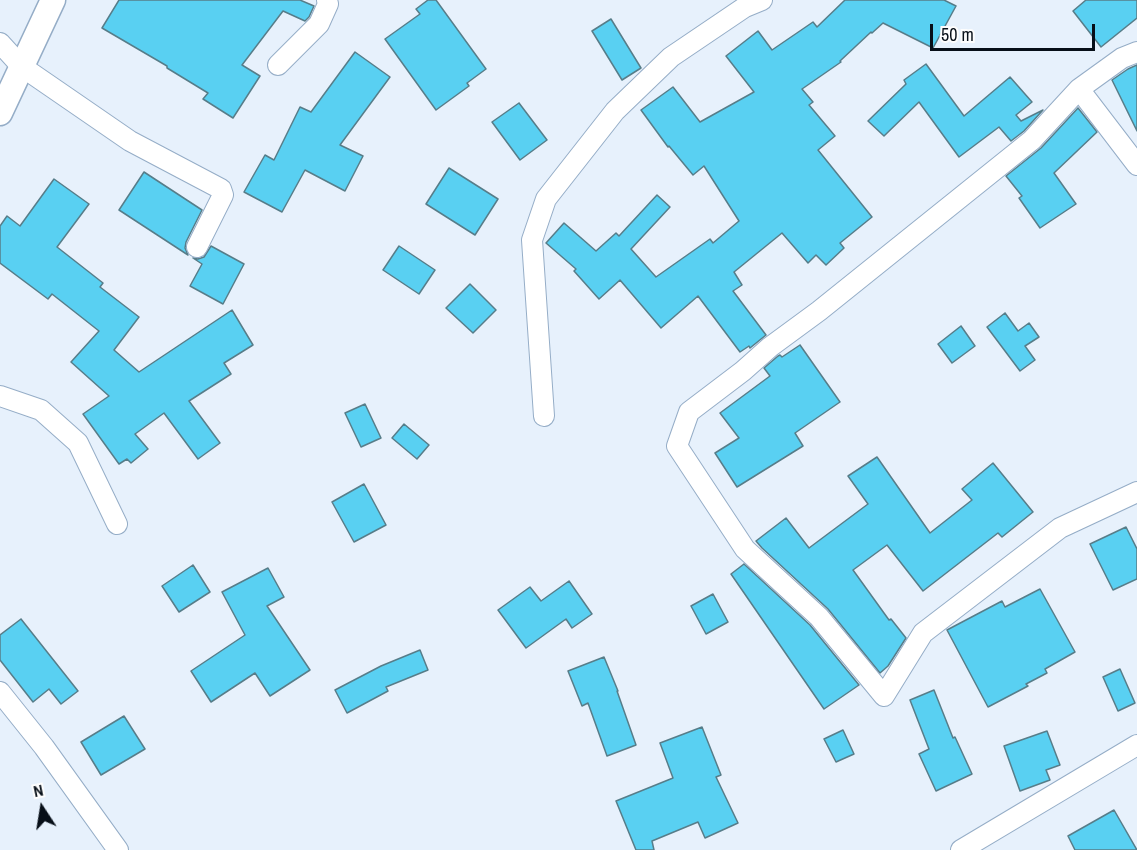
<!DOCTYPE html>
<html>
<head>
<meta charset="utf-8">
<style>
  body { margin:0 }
  #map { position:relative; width:1137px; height:850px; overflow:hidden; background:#e7f1fc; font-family:"Archivo Narrow",sans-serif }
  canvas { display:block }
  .north { position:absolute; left:12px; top:778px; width:60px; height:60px; -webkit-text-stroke:4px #fdfdfd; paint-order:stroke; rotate:348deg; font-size:16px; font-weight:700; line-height:24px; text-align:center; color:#070f18 }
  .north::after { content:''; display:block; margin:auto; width:21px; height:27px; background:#070f18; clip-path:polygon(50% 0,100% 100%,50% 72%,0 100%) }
  .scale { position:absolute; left:930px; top:24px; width:165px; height:27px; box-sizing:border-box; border:3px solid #070f18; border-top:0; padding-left:8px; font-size:18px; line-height:21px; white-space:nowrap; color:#070f18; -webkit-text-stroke:4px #fdfdfd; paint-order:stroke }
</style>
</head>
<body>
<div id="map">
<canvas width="1137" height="850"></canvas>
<div class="north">N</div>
<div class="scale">50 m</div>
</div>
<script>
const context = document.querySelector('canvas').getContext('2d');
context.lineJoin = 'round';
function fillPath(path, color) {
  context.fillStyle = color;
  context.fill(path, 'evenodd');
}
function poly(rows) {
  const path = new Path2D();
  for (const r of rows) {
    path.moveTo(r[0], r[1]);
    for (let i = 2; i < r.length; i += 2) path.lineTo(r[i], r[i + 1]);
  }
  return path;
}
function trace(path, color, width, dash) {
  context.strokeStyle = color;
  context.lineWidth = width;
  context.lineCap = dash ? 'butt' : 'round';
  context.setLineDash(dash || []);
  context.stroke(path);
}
const building = poly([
  [119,0,300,0,314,6,309,17,305,21,283,11,242,65,260,76,233,118,203,99,208,93,167,68,167,66,102,28,119,0],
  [428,0,436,0,486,69,467,83,469,86,436,110,385,39,420,14,416,9,428,0],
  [845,0,944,0,956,6,933,48,883,23,872,33,871,32,840,61,841,62,802,89,813,102,809,105,835,136,818,150,872,217,840,243,844,248,826,265,816,255,808,263,782,233,734,272,742,285,733,291,766,335,750,348,749,346,740,352,698,296,661,328,620,280,599,299,574,271,576,269,546,243,564,223,596,251,616,233,619,236,657,195,670,207,631,249,656,277,710,239,713,243,739,221,704,166,693,175,669,146,668,147,641,110,673,87,700,122,754,92,726,56,758,31,772,50,813,22,817,27,845,0],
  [1086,0,1137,0,1137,18,1101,47,1073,11,1086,0],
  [611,19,641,68,622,80,592,31,611,19],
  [355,52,390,77,340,145,363,156,345,191,305,170,282,212,244,192,265,155,274,160,300,107,311,112,355,52],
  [926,64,964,116,1010,77,1032,102,1016,115,1021,121,1043,110,1024,131,1011,141,999,127,959,157,919,102,884,136,868,121,906,84,904,80,926,64],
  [1137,65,1137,131,1112,80,1128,69,1137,65],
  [519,103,547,140,520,160,492,122,519,103],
  [1078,108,1097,132,1054,173,1076,204,1040,228,1019,198,1022,196,1006,176,1041,148,1078,108],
  [449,168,498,199,475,235,426,204,449,168],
  [144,172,202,210,186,242,185,248,188,255,119,210,144,172],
  [54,179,89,204,57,247,103,283,100,287,139,317,114,350,139,372,232,310,253,345,224,363,231,374,189,401,220,443,198,459,164,413,135,434,148,449,131,463,127,459,119,464,83,414,109,396,71,362,99,331,52,294,48,299,0,263,0,226,7,216,20,226,54,179],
  [211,246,244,264,223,304,190,286,202,264,193,258,198,259,204,257,211,246],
  [399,246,435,270,419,294,383,270,399,246],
  [470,284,496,310,473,333,446,308,470,284],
  [1005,313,1018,331,1029,323,1039,337,1025,346,1035,360,1020,371,987,327,1005,313],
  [961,326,975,346,952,363,938,344,961,326],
  [800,345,840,402,795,433,803,446,737,487,715,453,739,438,720,413,770,376,764,368,778,356,780,355,782,357,800,345],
  [365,404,381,438,361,447,345,413,365,404],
  [404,424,429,445,417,459,392,438,404,424],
  [877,457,930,533,972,500,962,489,993,463,1033,512,1002,537,998,533,923,591,887,545,853,570,889,620,891,619,906,638,888,666,880,673,828,609,762,548,756,541,786,518,809,548,868,504,848,476,877,457],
  [364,484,386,525,354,542,332,502,364,484],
  [1126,527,1137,549,1137,579,1113,590,1090,544,1126,527],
  [744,564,810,625,859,685,824,709,731,574,744,564],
  [193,565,210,592,179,612,162,586,193,565],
  [268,568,284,597,267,606,310,670,270,696,255,673,211,702,191,671,245,635,222,592,268,568],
  [569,581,592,614,572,628,566,619,526,648,498,610,530,587,541,601,569,581],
  [1040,589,1075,652,1045,669,1047,673,1026,684,1028,686,988,707,947,630,1002,601,1005,607,1040,589],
  [713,594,728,622,706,634,691,606,713,594],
  [21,619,78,691,61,704,49,689,33,702,0,660,0,635,21,619],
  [420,650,428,670,386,687,388,691,347,713,335,690,381,666,420,650],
  [604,657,618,691,617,691,636,745,607,756,588,703,582,706,568,671,604,657],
  [1120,669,1135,703,1118,711,1103,677,1120,669],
  [934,690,953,738,955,737,972,774,936,791,919,754,929,749,910,700,934,690],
  [124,716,145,749,101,775,81,742,124,716],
  [702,727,721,775,716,777,738,823,705,838,698,822,652,841,654,850,636,850,616,801,673,778,660,743,702,727],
  [843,730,854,754,836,762,824,739,843,730],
  [1047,731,1060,765,1046,770,1050,780,1020,791,1004,746,1047,731],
  [1114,810,1137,850,1075,850,1068,836,1114,810]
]);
const minor = poly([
  [0,43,21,66,130,141,221,189,223,195,197,247],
  [1137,52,1122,58,1079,89,1032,140,819,311,770,347,743,371,689,412,677,446,745,549,819,617,884,696,923,633,1060,528,1137,492],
  [278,65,319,24,328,4,327,0],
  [1079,89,1137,165],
  [0,396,41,410,78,443,117,524],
  [544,416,532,240,546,199,615,111,671,57,745,7,762,0],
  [0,692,44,747,118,850],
  [961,850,1137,745]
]);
const tertiary = poly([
  [0,113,53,0]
]);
fillPath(building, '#59d0f2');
trace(building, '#577d89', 1.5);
trace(minor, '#95adc7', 22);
trace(tertiary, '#95adc7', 27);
trace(minor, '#fff', 20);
trace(tertiary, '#fff', 24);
</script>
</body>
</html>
